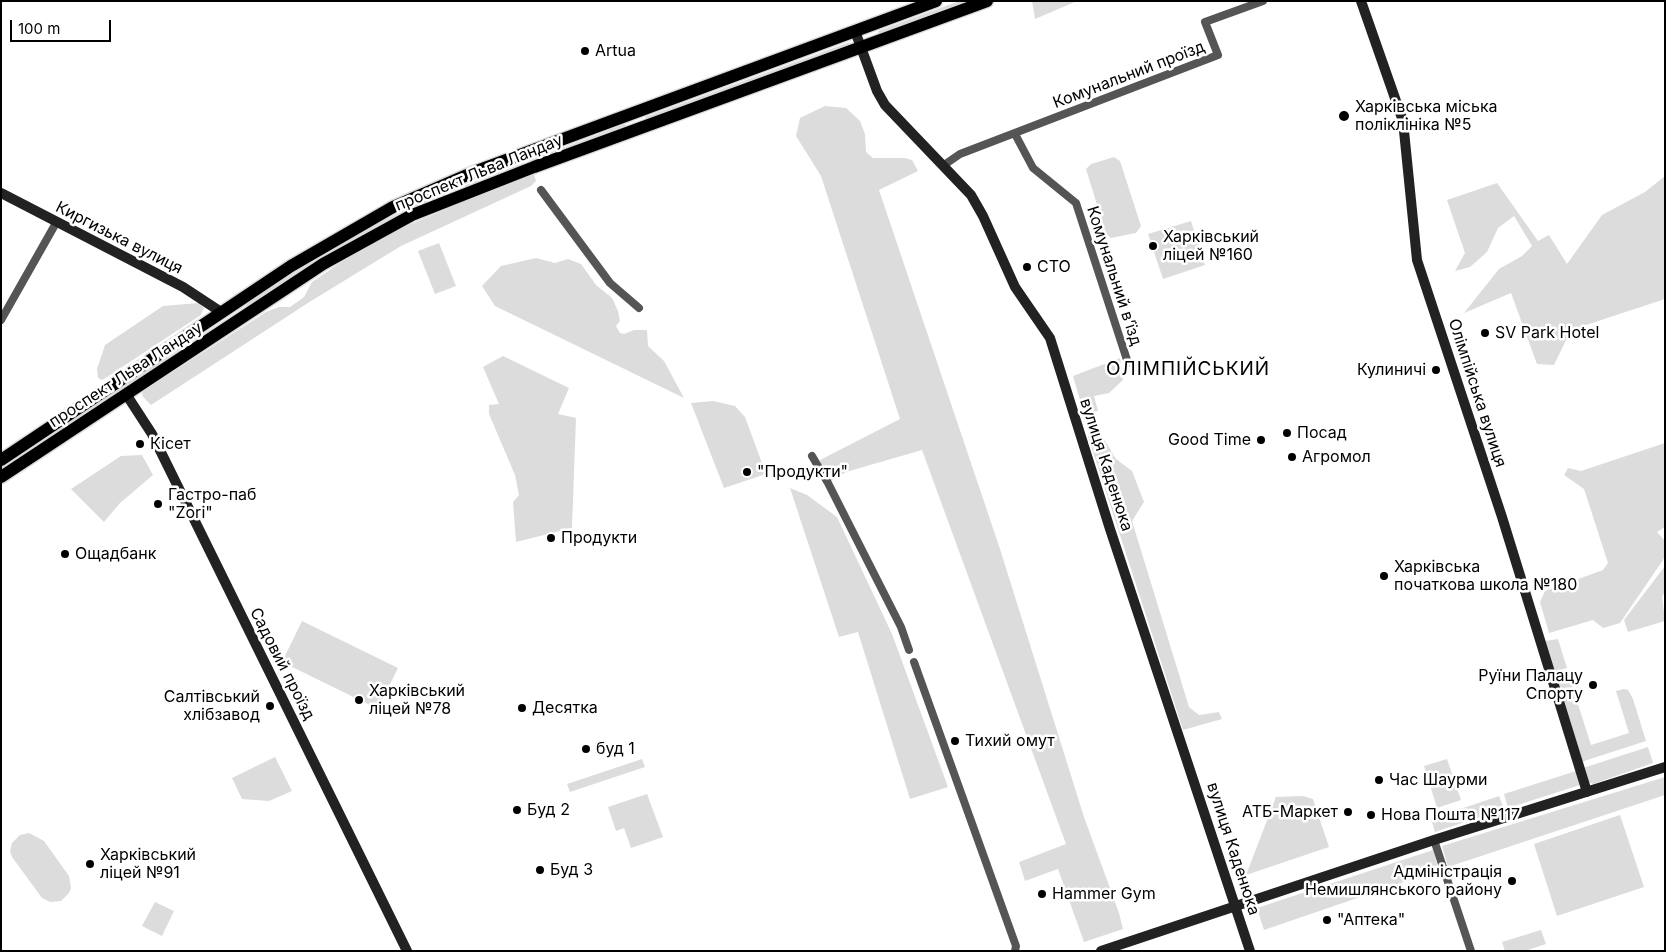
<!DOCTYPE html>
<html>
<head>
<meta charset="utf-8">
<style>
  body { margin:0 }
  #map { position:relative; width:1666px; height:952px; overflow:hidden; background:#fff; font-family:Inter,sans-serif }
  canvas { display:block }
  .frame { position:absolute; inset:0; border:2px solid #000; pointer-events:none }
  .scale { position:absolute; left:10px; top:20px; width:101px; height:22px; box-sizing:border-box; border:2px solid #000; border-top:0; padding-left:6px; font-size:15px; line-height:18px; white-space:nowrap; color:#000; -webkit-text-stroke:4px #fff; paint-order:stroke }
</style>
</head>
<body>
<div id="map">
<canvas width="1666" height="952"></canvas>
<div class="frame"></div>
<div class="scale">100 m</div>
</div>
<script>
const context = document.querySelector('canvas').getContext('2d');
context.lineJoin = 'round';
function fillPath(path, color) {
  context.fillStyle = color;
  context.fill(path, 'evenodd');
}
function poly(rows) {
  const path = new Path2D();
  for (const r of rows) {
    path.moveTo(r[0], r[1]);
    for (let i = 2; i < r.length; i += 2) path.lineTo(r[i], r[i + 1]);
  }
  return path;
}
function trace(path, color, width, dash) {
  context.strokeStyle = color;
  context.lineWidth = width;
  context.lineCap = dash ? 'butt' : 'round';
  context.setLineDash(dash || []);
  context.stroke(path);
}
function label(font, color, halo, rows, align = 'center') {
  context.font = font + ' Inter,sans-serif';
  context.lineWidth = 5;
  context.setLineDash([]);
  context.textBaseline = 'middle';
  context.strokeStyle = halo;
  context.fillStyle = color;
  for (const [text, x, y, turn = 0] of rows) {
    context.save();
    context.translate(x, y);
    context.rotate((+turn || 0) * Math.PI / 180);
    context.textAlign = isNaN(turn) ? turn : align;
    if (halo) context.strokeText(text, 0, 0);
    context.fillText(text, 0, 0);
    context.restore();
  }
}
const green = poly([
  [959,1,970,1,879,35,878,31],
  [1032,1,1077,1,1035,19],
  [850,42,848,45,647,120,645,117],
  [825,106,846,108,860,121,865,134,866,152,873,158,905,158,912,160,918,171,879,190,1000,549,1084,817,1119,913,1123,929,1084,942,1058,869,1025,881,1019,862,1066,844,922,450,846,472,828,483,820,460,900,419,821,176,796,136,800,118],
  [625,124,627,128,441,197,440,195],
  [1114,157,1120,161,1141,226,1136,233,1111,238,1106,234,1086,169,1091,164],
  [534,175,536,181,531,186,401,246,311,301,151,405,143,397,142,393,145,390,266,312,279,307,290,307,304,297,312,282,340,263,397,230,526,176],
  [1665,176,1665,298,1662,300,1571,330,1554,365,1537,364,1511,293,1464,313,1499,269,1522,256,1532,246,1514,216,1498,228,1487,252,1470,267,1455,271,1465,253,1447,200,1497,183,1538,241,1549,235,1567,264,1602,215,1645,192],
  [434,196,436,200,248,308,245,304,323,255,375,225],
  [1191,221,1205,265,1163,279,1148,234],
  [439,243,456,286,435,294,418,251],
  [536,258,555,263,568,259,581,264,596,285,612,298,618,311,620,321,616,326,620,333,624,334,634,330,647,330,648,346,664,361,684,398,495,306,482,286,501,266],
  [199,303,204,308,201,315,107,377,102,380,98,378,97,369,105,345,163,306],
  [503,356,569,388,558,414,576,418,572,528,516,542,513,502,519,495,515,475,489,414,489,405,499,404,483,367],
  [1120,358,1123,380,1109,393,1094,396,1098,411,1084,414,1073,376],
  [158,363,160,366,33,450,31,447],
  [713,401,735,406,745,417,766,474,724,488,691,403],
  [1101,434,1116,459,1132,471,1144,502,1132,521,1189,707,1199,715,1219,712,1222,719,1183,730,1088,436],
  [1665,443,1665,527,1657,532,1665,541,1665,557,1620,623,1603,628,1593,620,1549,633,1540,602,1545,591,1603,570,1608,563,1584,489,1564,475,1568,468,1581,471],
  [142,455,153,475,120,503,104,522,71,489,121,456],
  [790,488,807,495,837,517,892,634,948,787,910,799,858,632,839,637],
  [1665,566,1665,593,1662,596,1665,621,1628,632,1624,620],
  [302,621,398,668,378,709,282,662],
  [1558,639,1567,668,1554,672,1545,641],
  [1570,679,1591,745,1629,733,1616,691,1624,689,1628,690,1633,699,1646,741,1581,762,1557,684],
  [1648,747,1653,763,1593,784,1588,782,1583,768],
  [275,757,292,791,269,801,242,799,232,778],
  [642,759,645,767,570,792,567,784],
  [1447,759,1461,800,1437,808,1424,766],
  [1576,771,1580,785,1508,808,1504,794],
  [1665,777,1665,795,1448,867,1442,846],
  [647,794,663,837,631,848,624,828,616,831,608,807],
  [1303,796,1313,799,1329,847,1246,875,1276,797],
  [1499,796,1504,809,1435,832,1431,819],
  [1620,815,1644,887,1557,916,1534,844],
  [29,833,44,841,69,876,71,888,69,893,61,901,50,902,42,898,12,857,10,851,12,843,20,835],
  [1433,850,1439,870,1264,930,1257,908],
  [155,902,174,911,162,936,142,926],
  [1541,930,1546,944,1525,951,1505,951,1502,942]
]);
const street = poly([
  [1015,134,1033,168,1076,203,1128,363],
  [944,165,960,154,1218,55,1205,22,1263,1],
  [541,190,610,283,639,308],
  [1,320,56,223],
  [812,456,828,483,901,627,909,650],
  [914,662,1016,946,1015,951],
  [1434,840,1471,951]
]);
const secondary = poly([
  [1361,1,1403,121,1417,260,1502,517,1587,792],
  [855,31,877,91,885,105,971,195,983,216,1015,287,1050,338,1110,529,1250,951],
  [1,193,183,287,221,312],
  [126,394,152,434,407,951],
  [1101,951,1434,840,1665,767]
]);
const primary = poly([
  [1,460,291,266,393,207,474,172,936,1],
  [1,477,323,264,412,215,534,167,987,1]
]);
const markers = [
  [585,51,5,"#000"],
  [1344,116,6,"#000"],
  [1153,246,5,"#000"],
  [1027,267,5,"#000"],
  [1485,333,5,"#000"],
  [1436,370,5,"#000"],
  [1287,433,5,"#000"],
  [1261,440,5,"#000"],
  [140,444,5,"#000"],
  [1292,457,5,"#000"],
  [747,472,5,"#000"],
  [158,504,5,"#000"],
  [551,538,5,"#000"],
  [65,554,5,"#000"],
  [1384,576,5,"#000"],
  [1593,685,5,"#000"],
  [359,700,5,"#000"],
  [270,706,5,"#000"],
  [522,708,5,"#000"],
  [955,741,5,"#000"],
  [586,749,5,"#000"],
  [1379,780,5,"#000"],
  [517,810,5,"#000"],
  [1348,812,5,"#000"],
  [1371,815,5,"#000"],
  [90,864,5,"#000"],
  [540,870,5,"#000"],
  [1512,881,5,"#000"],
  [1042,894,5,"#000"],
  [1327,920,5,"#000"]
];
const poiNames = [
  ["Artua",595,51],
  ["Харківська міська",1355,107],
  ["поліклініка №5",1355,125],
  ["Харківський",1163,237],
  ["ліцей №160",1163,255],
  ["СТО",1037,267],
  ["SV Park Hotel",1495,333],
  ["Кулиничі",1426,370,"right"],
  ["Посад",1297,433],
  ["Good Time",1251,440,"right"],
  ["Кісет",150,444],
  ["Агромол",1302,457],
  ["\"Продукти\"",757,472],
  ["Гастро-паб",168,495],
  ["\"Zori\"",168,513],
  ["Продукти",561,538],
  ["Ощадбанк",75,554],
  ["Харківська",1394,567],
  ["початкова школа №180",1394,585],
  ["Руїни Палацу",1583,676,"right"],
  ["Спорту",1583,694,"right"],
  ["Харківський",369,691],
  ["ліцей №78",369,709],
  ["Салтівський",260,697,"right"],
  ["хлібзавод",260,715,"right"],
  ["Десятка",532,708],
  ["Тихий омут",965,741],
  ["буд 1",596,749],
  ["Час Шаурми",1389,780],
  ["Буд 2",527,810],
  ["АТБ-Маркет",1338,812,"right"],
  ["Нова Пошта №117",1381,815],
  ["Харківський",100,855],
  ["ліцей №91",100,873],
  ["Буд 3",550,870],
  ["Адміністрація",1502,872,"right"],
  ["Немишлянського району",1502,890,"right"],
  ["Hammer Gym",1052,894],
  ["\"Аптека\"",1337,920]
];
const streetNames = [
  ["Комунальний проїзд",1129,75,-21],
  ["проспект Льва Ландау",479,173,-22],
  ["Киргизька вулиця",119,238,27],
  ["Комунальний в’їзд",1114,276,72],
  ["проспект Льва Ландау",126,375,-33],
  ["Олімпійська вулиця",1477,393,72],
  ["вулиця Каденюка",1106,465,72],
  ["Садовий проїзд",282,664,63],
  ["вулиця Каденюка",1233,849,72]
];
const quarterNames = [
  ["ОЛІМПІЙСЬКИЙ",1188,369]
];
fillPath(green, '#dcdcdc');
trace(primary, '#dbdbdb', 15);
trace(street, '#555', 8);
trace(secondary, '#222', 10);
trace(primary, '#000', 12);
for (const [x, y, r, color] of markers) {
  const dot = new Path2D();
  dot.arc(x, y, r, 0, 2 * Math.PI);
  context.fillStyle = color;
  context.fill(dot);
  trace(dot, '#fff', 2);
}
label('16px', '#000', '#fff', poiNames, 'left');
label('16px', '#000', '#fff', streetNames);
context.letterSpacing = '1px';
label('19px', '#000', '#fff', quarterNames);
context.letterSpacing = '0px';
</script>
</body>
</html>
